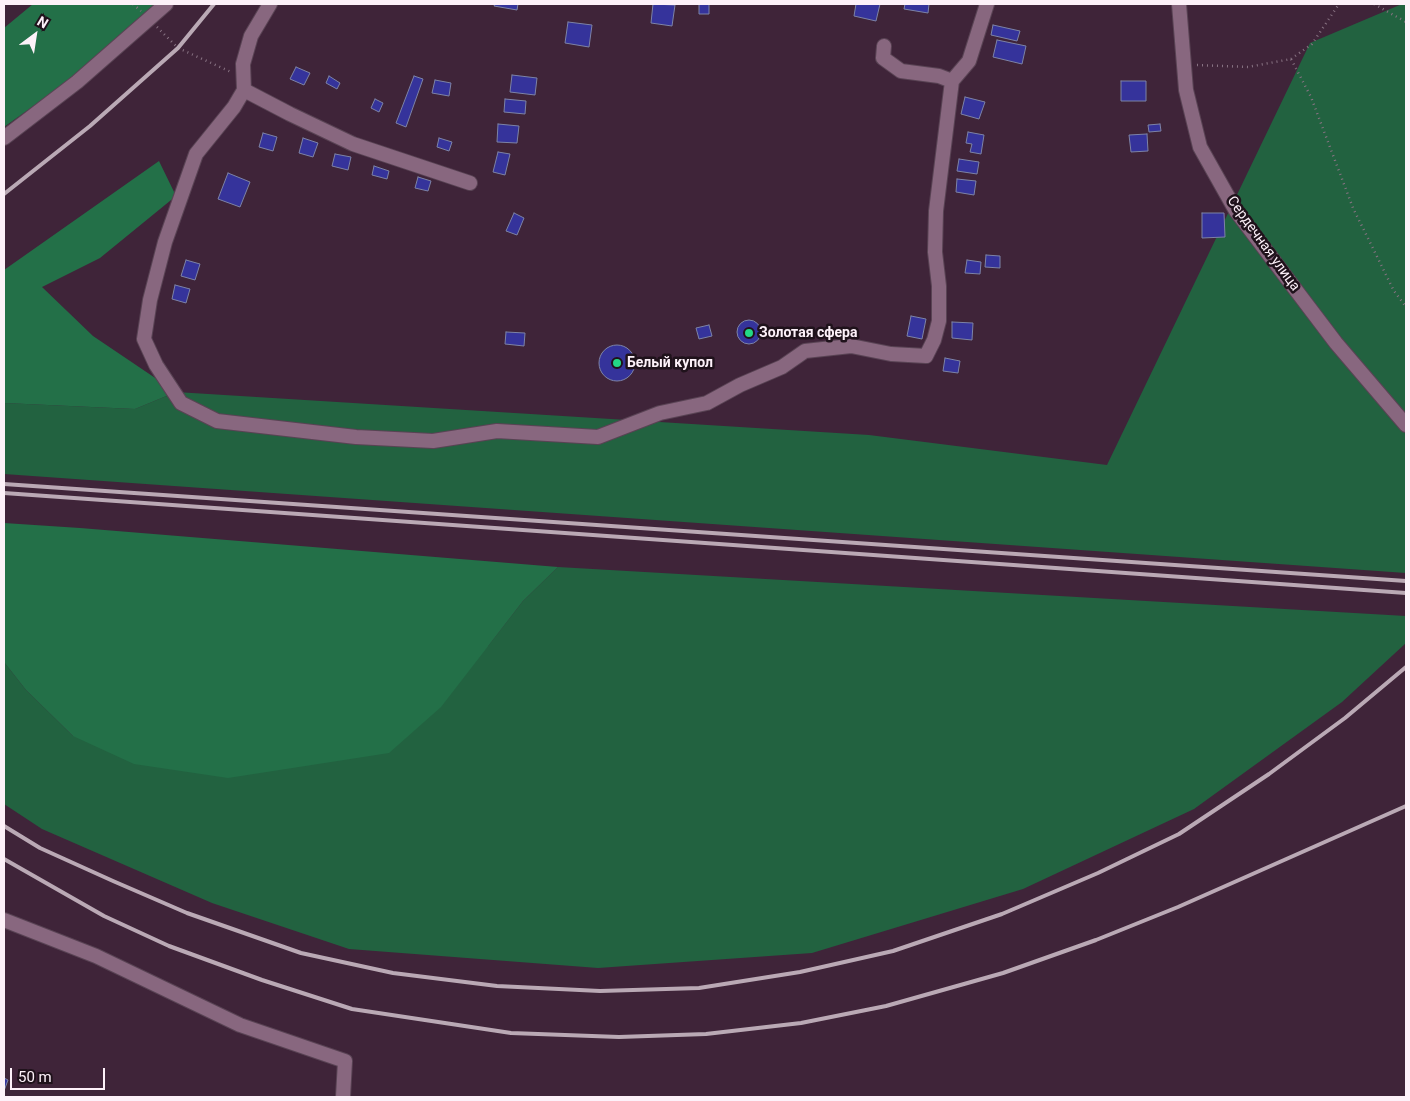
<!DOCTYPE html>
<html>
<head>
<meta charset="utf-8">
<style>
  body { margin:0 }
  #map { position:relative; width:1410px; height:1101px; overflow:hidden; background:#3f2439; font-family:Roboto,sans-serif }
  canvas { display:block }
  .frame { position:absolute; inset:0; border:5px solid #fdf1f9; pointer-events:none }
  .north { position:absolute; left:10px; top:10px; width:50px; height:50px; -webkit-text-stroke:4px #1f121b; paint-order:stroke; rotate:31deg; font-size:14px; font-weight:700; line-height:20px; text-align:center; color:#fdf1f9 }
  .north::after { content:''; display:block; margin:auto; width:18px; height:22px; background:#fdf1f9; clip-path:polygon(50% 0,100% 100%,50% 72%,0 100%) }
  .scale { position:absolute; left:10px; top:1068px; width:95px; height:22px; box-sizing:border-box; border:2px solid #fdf1f9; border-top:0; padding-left:6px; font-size:15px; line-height:18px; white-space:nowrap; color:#fdf1f9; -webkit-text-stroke:4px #1f121b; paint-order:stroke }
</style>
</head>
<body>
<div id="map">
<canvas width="1410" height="1101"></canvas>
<div class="frame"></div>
<div class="north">N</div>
<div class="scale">50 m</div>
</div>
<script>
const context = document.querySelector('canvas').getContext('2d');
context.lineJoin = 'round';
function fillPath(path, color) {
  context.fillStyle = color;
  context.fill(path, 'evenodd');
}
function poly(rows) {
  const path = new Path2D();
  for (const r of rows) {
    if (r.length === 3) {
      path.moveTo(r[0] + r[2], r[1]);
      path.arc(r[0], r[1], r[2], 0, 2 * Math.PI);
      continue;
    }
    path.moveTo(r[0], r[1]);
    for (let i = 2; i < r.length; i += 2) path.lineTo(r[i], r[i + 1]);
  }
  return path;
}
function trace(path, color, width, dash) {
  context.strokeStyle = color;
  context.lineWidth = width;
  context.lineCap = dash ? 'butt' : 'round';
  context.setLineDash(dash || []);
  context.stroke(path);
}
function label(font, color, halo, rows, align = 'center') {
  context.font = font + ' Roboto,sans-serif';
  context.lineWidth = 5;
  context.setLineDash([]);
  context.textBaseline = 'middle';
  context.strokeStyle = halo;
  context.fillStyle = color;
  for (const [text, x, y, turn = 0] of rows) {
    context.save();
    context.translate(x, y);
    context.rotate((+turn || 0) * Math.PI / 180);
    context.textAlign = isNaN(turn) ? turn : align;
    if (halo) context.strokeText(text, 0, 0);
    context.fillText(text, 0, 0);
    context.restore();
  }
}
const green = poly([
  [1402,4,1406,4,1406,573,4,474,4,403,135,409,176,392,869,435,1107,465,1310,43],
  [558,567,1406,616,1406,643,1342,702,1194,809,1023,889,812,953,598,968,349,949,212,903,42,829,4,804,4,662,26,690,73,736,488,646,523,601]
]);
const forest = poly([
  [33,4,162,4,101,58,4,127,4,28],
  [159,161,176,196,100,258,42,287,93,336,176,392,135,409,4,403,4,270],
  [4,523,80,528,558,567,523,601,441,707,389,753,228,778,134,764,73,736,26,690,4,662]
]);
const building = poly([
  [495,4,518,4,517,10,494,6,495,4],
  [653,4,675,5,672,26,651,23,653,4],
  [699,4,709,4,709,14,699,14,699,4],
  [856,4,880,4,876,21,854,16,856,4],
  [905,4,929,4,928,13,904,9,905,4],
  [568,22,592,25,589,47,565,43,568,22],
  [993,25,1020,31,1017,41,991,35,993,25],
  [997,40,1026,46,1022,64,993,57,997,40],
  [296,67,310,73,304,85,290,79,296,67],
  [512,75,537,78,535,95,510,92,512,75],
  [329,76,340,83,337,89,326,83,329,76],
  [414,76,423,79,406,127,396,123,414,76],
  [435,80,451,83,449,96,432,93,435,80],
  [1121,81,1146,81,1146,101,1121,101,1121,81],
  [965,97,985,102,979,119,961,114,965,97],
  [375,99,383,103,379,112,371,108,375,99],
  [505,99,526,101,525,114,504,112,505,99],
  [498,124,519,126,517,143,497,142,498,124],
  [1160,124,1161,131,1149,132,1148,125,1160,124],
  [968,132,984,135,981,154,970,152,972,144,966,143,968,132],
  [263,133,277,137,273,151,259,147,263,133],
  [1147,134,1148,151,1131,152,1129,135,1147,134],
  [303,138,318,143,313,157,299,153,303,138],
  [439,138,452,142,449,151,437,147,439,138],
  [498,152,510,154,505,175,493,172,498,152],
  [335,154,351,157,348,170,332,166,335,154],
  [959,159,979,162,977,174,957,171,959,159],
  [374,166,389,171,387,179,372,175,374,166],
  [228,173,250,182,240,207,218,199,228,173],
  [418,177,431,181,428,191,415,188,418,177],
  [957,179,976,181,974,195,956,192,957,179],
  [514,213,524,218,517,235,506,231,514,213],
  [1202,213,1224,213,1225,237,1202,238,1202,213],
  [986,255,1000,256,1000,268,985,267,986,255],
  [186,260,200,264,195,280,181,276,186,260],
  [967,260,981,262,980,274,965,273,967,260],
  [175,285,190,289,186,303,172,299,175,285],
  [911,316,926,319,922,339,907,336,911,316],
  [749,332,12],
  [952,322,973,323,972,340,952,338,952,322],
  [709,325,712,336,699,339,696,328,709,325],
  [506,332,525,333,524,346,505,344,506,332],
  [617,363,18],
  [945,358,960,361,958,373,943,371,945,358],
  [4,1078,8,1080,4,1091,4,1078]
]);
const path = poly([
  [133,4,141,11],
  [1374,4,1406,22],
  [157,27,178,48,231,72],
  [1291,59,1312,44,1339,4],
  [1197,65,1248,67,1291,59,1311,97,1353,208,1394,291,1406,307]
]);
const minor = poly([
  [270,4,251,36,243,64,244,90,290,114,353,144,470,183],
  [1179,4,1186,90,1200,147,1236,211,1336,343,1406,425],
  [884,46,883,58,901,71,939,76,952,81],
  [244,90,234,107,196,154,165,242,150,300,144,339,156,365,181,403,217,421,356,437,433,441,497,431,598,437,660,413,707,403,740,385,782,367,805,351,851,346,891,354,926,356,934,340,939,321,939,286,935,252,936,211,952,81,969,61,987,4],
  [4,138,77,82,166,4],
  [4,920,96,956,240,1025,345,1061,343,1097]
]);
const rail = poly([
  [4,194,90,126,178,48,214,4],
  [4,484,1406,581],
  [4,493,1406,593],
  [4,826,40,848,113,881,187,913,301,953,393,973,497,986,600,991,699,988,800,972,893,951,1002,914,1098,873,1179,834,1269,774,1345,718,1406,667],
  [4,859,104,916,169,946,262,980,352,1009,511,1033,619,1037,706,1034,801,1023,886,1006,1003,973,1096,940,1178,907,1406,806]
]);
const markers = [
  [749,333,5,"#23d886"],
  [617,363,5,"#23d886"]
];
const streetNames = [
  ["Сердечная улица",1263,244,54]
];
const poiNames = [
  ["Золотая сфера",759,333],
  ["Белый купол",627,363]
];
fillPath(green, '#226240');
fillPath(forest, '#237048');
fillPath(building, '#35339b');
trace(building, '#7d83a6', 1);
trace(minor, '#594354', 16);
trace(path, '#887383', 2.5, [1, 4]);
trace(minor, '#88677f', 14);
trace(rail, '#baa9b5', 4);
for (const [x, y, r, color] of markers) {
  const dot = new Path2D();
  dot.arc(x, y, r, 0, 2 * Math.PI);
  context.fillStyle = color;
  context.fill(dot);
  trace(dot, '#1f121b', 2);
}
label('14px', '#fdf1f9', '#1f121b', streetNames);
label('bold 14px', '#fdf1f9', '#1f121b', poiNames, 'left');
</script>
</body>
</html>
